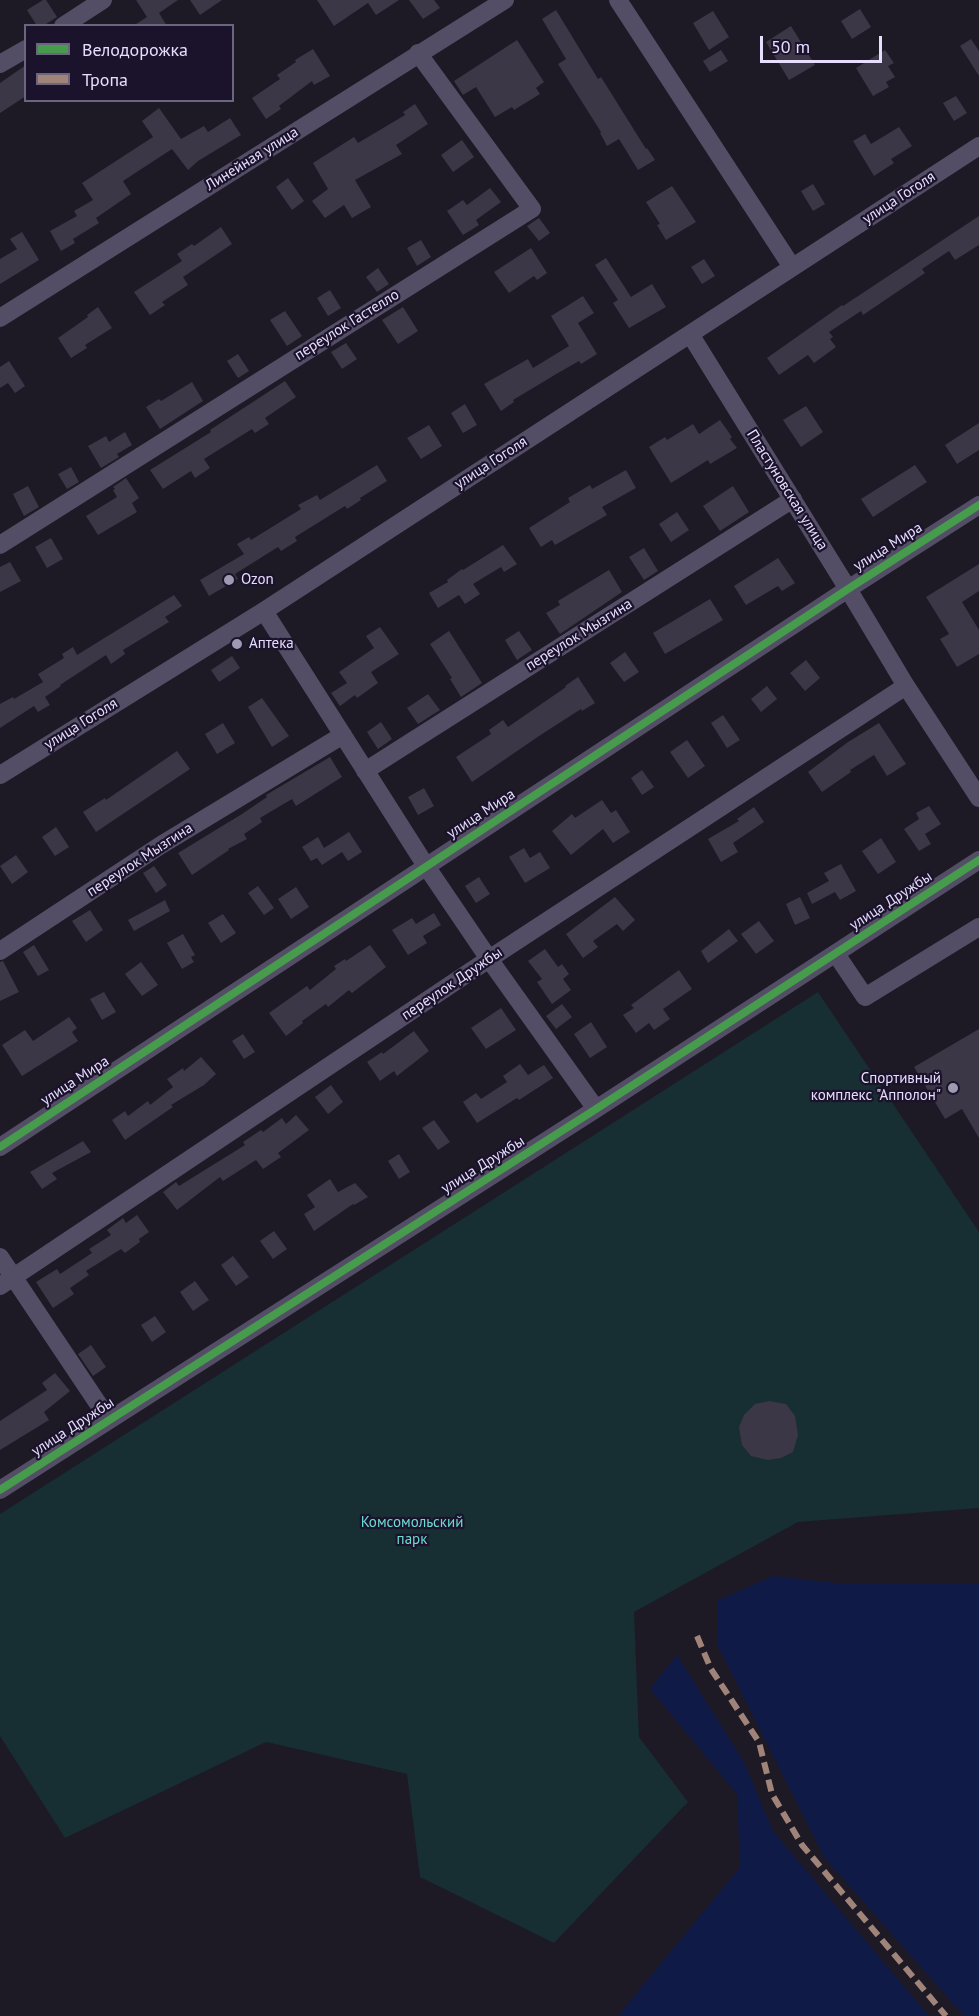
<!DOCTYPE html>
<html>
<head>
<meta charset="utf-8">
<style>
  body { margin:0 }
  #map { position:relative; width:979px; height:2016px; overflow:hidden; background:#1d1925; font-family:"PT Sans",sans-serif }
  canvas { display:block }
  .legend { position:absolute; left:24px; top:24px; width:210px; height:78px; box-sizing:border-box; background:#1b132b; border:2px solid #6d647f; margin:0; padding:8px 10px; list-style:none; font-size:18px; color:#e7defe }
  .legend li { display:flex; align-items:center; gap:12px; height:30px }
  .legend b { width:30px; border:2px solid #6d647f }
  .scale { position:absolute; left:760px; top:36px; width:122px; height:27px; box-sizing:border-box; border:3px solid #e7defe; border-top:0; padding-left:8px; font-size:18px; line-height:21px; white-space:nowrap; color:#e7defe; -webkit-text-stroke:4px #1b132b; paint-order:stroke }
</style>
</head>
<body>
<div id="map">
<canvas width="979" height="2016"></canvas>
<ul class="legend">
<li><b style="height:8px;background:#469c4c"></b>Велодорожка</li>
<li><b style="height:8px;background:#a18479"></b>Тропа</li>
</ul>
<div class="scale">50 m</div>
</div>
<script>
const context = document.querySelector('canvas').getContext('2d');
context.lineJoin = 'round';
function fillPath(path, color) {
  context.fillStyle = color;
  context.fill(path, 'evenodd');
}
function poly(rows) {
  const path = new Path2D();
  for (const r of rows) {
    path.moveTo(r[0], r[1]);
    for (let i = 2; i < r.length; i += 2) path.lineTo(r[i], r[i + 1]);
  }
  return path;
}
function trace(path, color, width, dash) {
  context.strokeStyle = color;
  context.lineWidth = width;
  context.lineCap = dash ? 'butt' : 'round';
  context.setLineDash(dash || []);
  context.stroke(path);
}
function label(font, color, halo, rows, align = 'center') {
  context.font = font + ' "PT Sans",sans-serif';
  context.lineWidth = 4.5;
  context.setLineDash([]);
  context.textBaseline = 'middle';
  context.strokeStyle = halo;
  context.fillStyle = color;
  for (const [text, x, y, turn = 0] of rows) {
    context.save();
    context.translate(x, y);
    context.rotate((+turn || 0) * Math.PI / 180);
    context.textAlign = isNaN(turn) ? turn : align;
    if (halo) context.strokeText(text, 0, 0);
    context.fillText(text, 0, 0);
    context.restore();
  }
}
const green = poly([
  [818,992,979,1232,979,1508,798,1522,634,1612,639,1737,688,1802,554,1943,420,1877,407,1774,266,1742,65,1838,0,1736,0,1514]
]);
const water = poly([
  [773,1576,846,1584,979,1584,979,2016,964,2016,824,1857,718,1646,718,1600],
  [677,1655,744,1762,773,1831,929,2016,618,2016,740,1867,737,1794,650,1689]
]);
const building = poly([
  [43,0,46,0,57,17,43,26,37,26,27,10],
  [136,0,178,0,159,13,167,26,133,26,147,17],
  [190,0,222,0,200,15],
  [317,0,399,0,376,15,368,3,334,26],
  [409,0,434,0,440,8,423,19],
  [860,9,871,27,852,39,841,21],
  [556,10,598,79,601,77,646,149,647,148,655,160,638,170,619,139,607,146,600,133,601,132,558,64,566,59,542,19],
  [713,11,729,37,709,50,693,23],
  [791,26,815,65,789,80,766,42],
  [971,39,979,51,979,76,960,46],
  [517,40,544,82,536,88,540,94,514,110,512,107,495,117,476,87,463,95,454,81],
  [313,49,330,76,314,85,312,81,279,106,281,109,266,119,252,98,280,79,277,75,296,62,295,60],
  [721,50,728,61,710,72,703,61],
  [885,50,894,63,888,66,895,77,886,82,889,87,873,96,856,68],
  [26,65,26,96,0,113,0,83],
  [956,96,967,113,954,121,943,103],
  [415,104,428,124,396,145,402,154,355,180,371,207,352,218,344,205,325,218,312,201,328,189,313,163,354,137,358,143,405,115,403,112],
  [159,108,181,139,204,126,208,132,230,118,241,135,198,161,188,170,172,149,123,181,131,194,96,218,99,223,73,239,75,243,61,251,50,231,77,216,74,211,93,200,82,183,153,137,142,121],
  [899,127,912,146,891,159,894,163,874,176,853,141,865,134,871,144],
  [462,140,474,157,453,172,441,155],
  [288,178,304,201,292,210,276,187],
  [813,184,825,204,813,211,801,191],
  [672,186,696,222,666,240,657,225,660,224,646,202],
  [490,188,501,202,476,220,479,225,463,235,447,211,463,200,467,205],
  [979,216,979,245,955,260,949,251,922,269,925,273,863,315,861,311,829,332,833,337,830,339,836,347,814,363,808,355,779,375,767,358,842,305,843,306],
  [539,218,550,233,539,241,527,226],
  [221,227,232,244,183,277,188,285,162,302,165,305,150,315,134,292,182,261,177,254,192,244,194,246],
  [22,232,39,260,0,284,0,259,17,249,10,239],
  [421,240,431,257,417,266,407,248],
  [531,248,547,273,537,280,534,276,509,293,494,272],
  [606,258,631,297,652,284,666,307,629,328,613,303,618,300,595,265],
  [704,259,715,276,702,284,691,267],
  [378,268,389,284,377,292,366,277],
  [330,290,341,308,328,316,317,298],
  [583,296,594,313,578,323,597,354,581,364,579,361,558,373,513,400,514,402,501,411,484,384,528,359,533,368,569,346,551,316],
  [98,307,112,328,85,345,87,348,71,358,58,338,88,317,87,315],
  [403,307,418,331,398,344,382,320],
  [285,311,302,336,287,346,270,320],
  [346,343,357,359,342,369,331,352],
  [238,354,249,371,238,378,227,361],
  [9,361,25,386,15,393,8,383,0,388,0,367],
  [285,381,296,397,265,418,269,424,255,433,252,429,204,459,210,468,195,478,191,471,163,489,150,470,211,432,210,430],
  [192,382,203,401,160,429,146,407,159,399,161,401],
  [465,404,477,425,463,433,451,413],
  [806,406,823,432,801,447,783,420],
  [720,420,732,437,730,439,737,448,710,464,708,460,671,483,649,447,665,437,667,440,693,424,699,434],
  [979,423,979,450,957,464,945,445],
  [429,425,442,446,421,459,407,438],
  [125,432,132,445,117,454,119,457,101,468,88,446,106,436,109,442],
  [377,465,387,481,360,498,361,500,347,509,345,506,295,537,297,541,281,551,278,547,235,574,238,579,209,596,200,580,244,554,237,544,249,537,251,540,301,509,298,505,317,495,320,500],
  [915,465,927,482,873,517,861,499],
  [71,467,79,482,67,489,58,474],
  [626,470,636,488,602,507,607,515,555,545,552,540,541,547,529,528,570,502,568,498,590,485,592,489],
  [126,478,139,498,132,503,137,512,98,535,86,516,117,497,113,490,115,489,113,487],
  [28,486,39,507,24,516,13,494],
  [733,486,749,512,720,531,703,506],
  [677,512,689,530,671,542,659,524],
  [51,538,63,559,47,568,35,547],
  [503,545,517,564,504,572,501,567,473,584,480,594,465,604,459,595,438,608,429,593,448,582,447,580,462,569,463,570],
  [644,548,658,571,644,580,629,557],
  [778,558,795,583,782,591,778,586,746,605,734,586],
  [10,562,21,581,0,592,0,567],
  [979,564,979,591,962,602,979,630,979,654,957,667,940,639,949,634,926,597],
  [609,570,622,592,560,634,546,613,560,605,558,601],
  [174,595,182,606,165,617,169,622,123,650,125,654,111,664,106,655,60,685,61,686,45,697,50,705,38,712,34,706,0,728,0,704,13,697,14,699,43,682,38,674,64,658,62,654,73,647,77,655],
  [710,599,723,620,665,654,653,633],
  [380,627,399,654,371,672,378,683,357,698,355,695,340,706,331,693,347,683,339,672,374,648,366,636],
  [449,631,482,683,461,697,450,679,452,678,430,644],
  [519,631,532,650,517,660,505,640],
  [625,652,639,672,624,682,610,663],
  [232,656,240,668,219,682,211,670],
  [806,660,820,678,805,691,790,673],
  [578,677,595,703,582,711,581,709,539,736,472,782,456,757,491,734,489,730,503,720,508,727,566,687,565,686],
  [767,686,777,699,761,712,751,699],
  [428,694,440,710,418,724,407,708],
  [262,698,289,736,272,747,248,707],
  [723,715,740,740,727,748,711,723],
  [381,722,392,739,378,749,367,732],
  [223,723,235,743,217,754,205,734],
  [879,723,906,764,887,776,874,755,850,770,851,772,822,792,808,772,848,742],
  [687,740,705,766,688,778,670,752],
  [177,751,190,769,96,832,83,812,105,798,106,800],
  [330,757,342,777,296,806,292,799,260,818,262,822,244,834,247,839,228,849,229,850,192,875,178,853,242,814,267,797,266,795],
  [642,770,654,787,642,795,631,778],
  [424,788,434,806,418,815,408,797],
  [602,800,611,813,616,810,630,832,613,843,603,829,571,855,552,831,572,814,575,818],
  [929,806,941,824,925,834,931,844,919,851,904,829,919,819,916,813],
  [754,807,764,822,733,843,738,852,721,862,708,839,739,821,737,819],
  [56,827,69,847,55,856,42,837],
  [349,832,362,852,348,861,342,852,322,865,317,858,311,861,302,847,318,837,324,848],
  [881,838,896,862,878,874,862,851],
  [524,848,530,858,540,852,550,868,525,883,509,857],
  [16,855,28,872,12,884,0,866],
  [841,864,856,891,840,900,835,892,812,904,807,893,829,881,824,873],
  [154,866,167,885,156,893,143,873],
  [479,877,490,894,476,903,465,886],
  [258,886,274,908,264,915,248,893],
  [296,887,309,907,291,919,278,899],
  [615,897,635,920,623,931,617,924,593,941,598,947,583,958,566,934],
  [800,897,810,918,795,925,786,904],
  [165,900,170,911,134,931,128,920],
  [90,910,103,930,86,942,72,921],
  [434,913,441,925,423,936,427,943,408,955,392,930,412,918,416,924],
  [223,914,236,933,221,943,208,923],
  [759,921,774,941,756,954,741,934],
  [729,929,738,941,708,963,701,951],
  [183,934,195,955,191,957,194,962,182,969,167,943],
  [34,945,49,970,38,976,23,952],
  [370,945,386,967,352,993,349,990,328,1007,326,1004,302,1021,303,1023,286,1036,269,1013,307,986,310,990,336,969,334,966,345,959,346,961],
  [545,949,558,967,562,964,569,974,563,979,571,990,552,1004,537,982,542,979,528,961],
  [3,961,19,992,0,1001,0,962],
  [141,962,158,985,142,996,125,974],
  [679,970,692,989,663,1009,670,1019,654,1030,649,1023,636,1033,623,1015,634,1008,631,1005],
  [104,992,116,1012,102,1020,90,999],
  [562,1004,572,1017,556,1029,546,1016],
  [501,1008,516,1030,486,1049,471,1028],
  [69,1017,77,1028,72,1032,78,1041,22,1076,2,1045,25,1030,33,1041],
  [591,1022,607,1047,590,1058,574,1034],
  [979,1029,979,1138,962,1109,945,1119,914,1067],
  [414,1031,429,1051,397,1076,394,1071,380,1081,367,1062,382,1052,383,1054],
  [243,1034,255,1052,244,1059,232,1041],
  [201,1057,216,1074,204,1085,171,1105,173,1107,125,1140,112,1120,125,1111,128,1116,148,1101,150,1105,173,1087,167,1079,183,1068,184,1071],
  [520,1064,528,1075,544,1065,553,1078,519,1100,517,1098,477,1123,463,1102,476,1093,481,1099,507,1082,503,1076],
  [331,1085,343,1102,328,1114,315,1097],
  [296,1115,309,1130,278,1153,281,1157,263,1169,256,1160,223,1181,220,1177,177,1210,163,1192,176,1182,179,1186,245,1145,243,1142,261,1130,263,1132,282,1118,286,1124],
  [434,1120,450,1142,438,1150,422,1128],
  [83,1141,91,1152,52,1173,57,1179,42,1189,30,1172],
  [399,1154,410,1172,399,1179,388,1161],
  [330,1179,338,1192,355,1183,368,1197,354,1205,353,1204,314,1231,304,1214,315,1207,307,1195],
  [137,1215,149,1232,139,1239,140,1242,125,1253,121,1249,86,1271,89,1275,70,1288,74,1294,53,1308,36,1282,57,1269,60,1274,92,1253,89,1249,111,1235,107,1230,123,1218,126,1223],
  [274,1231,287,1249,273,1259,260,1241],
  [233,1256,249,1277,236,1286,221,1265],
  [195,1281,209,1300,193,1311,180,1292],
  [155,1316,166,1332,152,1342,141,1325],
  [91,1345,106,1367,93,1376,78,1354],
  [55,1373,70,1391,44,1412,49,1420,0,1450,0,1421,47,1390,42,1383],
  [769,1401,786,1404,795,1416,798,1435,793,1452,781,1458,768,1460,751,1456,742,1445,739,1427,744,1415,755,1404]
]);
const minor = poly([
  [618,0,792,267],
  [63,26,103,0],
  [0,64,26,49],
  [0,318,505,0],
  [690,334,848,589,906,686,979,798],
  [0,545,532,209,418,53],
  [264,611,426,866,489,959,596,1109],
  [365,771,793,499],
  [0,775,264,611,979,146],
  [0,951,161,845,343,735],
  [836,954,865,997,979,927],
  [0,1147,848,589,979,505],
  [0,1257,109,1420],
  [0,1286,489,959,906,686],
  [0,1490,596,1109,979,860]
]);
const quiet = poly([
  [697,1636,711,1669,759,1742,772,1794,802,1845,946,2016]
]);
const cycleway = poly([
  [0,1147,848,589,979,505],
  [0,1490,596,1109,979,860]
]);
const markers = [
  [229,580,6,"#a099b2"],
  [237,644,6,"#a099b2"],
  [953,1088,6,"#a099b2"]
];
const streetNames = [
  ["Линейная улица",252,159,-32],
  ["улица Гоголя",899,198,-33],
  ["переулок Гастелло",347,325,-32],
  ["улица Гоголя",491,463,-33],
  ["Пластуновская улица",787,490,58],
  ["улица Мира",888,547,-32],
  ["переулок Мызгина",579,635,-32],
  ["улица Гоголя",81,724,-32],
  ["улица Мира",481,814,-33],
  ["переулок Мызгина",140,860,-33],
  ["улица Дружбы",891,901,-33],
  ["переулок Дружбы",452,984,-34],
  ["улица Мира",75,1081,-33],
  ["улица Дружбы",483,1165,-32],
  ["улица Дружбы",73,1427,-33]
];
const poiNames = [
  ["Ozon",241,580],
  ["Аптека",249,644],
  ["Спортивный",941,1079,"right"],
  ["комплекс \"Апполон\"",941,1096,"right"]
];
const parkNames = [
  ["Комсомольский",412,1523],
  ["парк",412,1540]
];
fillPath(green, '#172e33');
fillPath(water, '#0f1a46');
fillPath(building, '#3c3746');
trace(minor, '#534e66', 18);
trace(quiet, '#a18479', 6, [12, 6]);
trace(cycleway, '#469c4c', 8);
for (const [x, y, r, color] of markers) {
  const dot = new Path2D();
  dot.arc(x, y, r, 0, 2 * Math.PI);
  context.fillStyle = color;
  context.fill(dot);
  trace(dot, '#1b132b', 2);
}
label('15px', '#e7defe', '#1b132b', streetNames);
label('15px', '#e7defe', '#1b132b', poiNames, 'left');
label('15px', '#6bdcd2', '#1b132b', parkNames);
</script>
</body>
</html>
